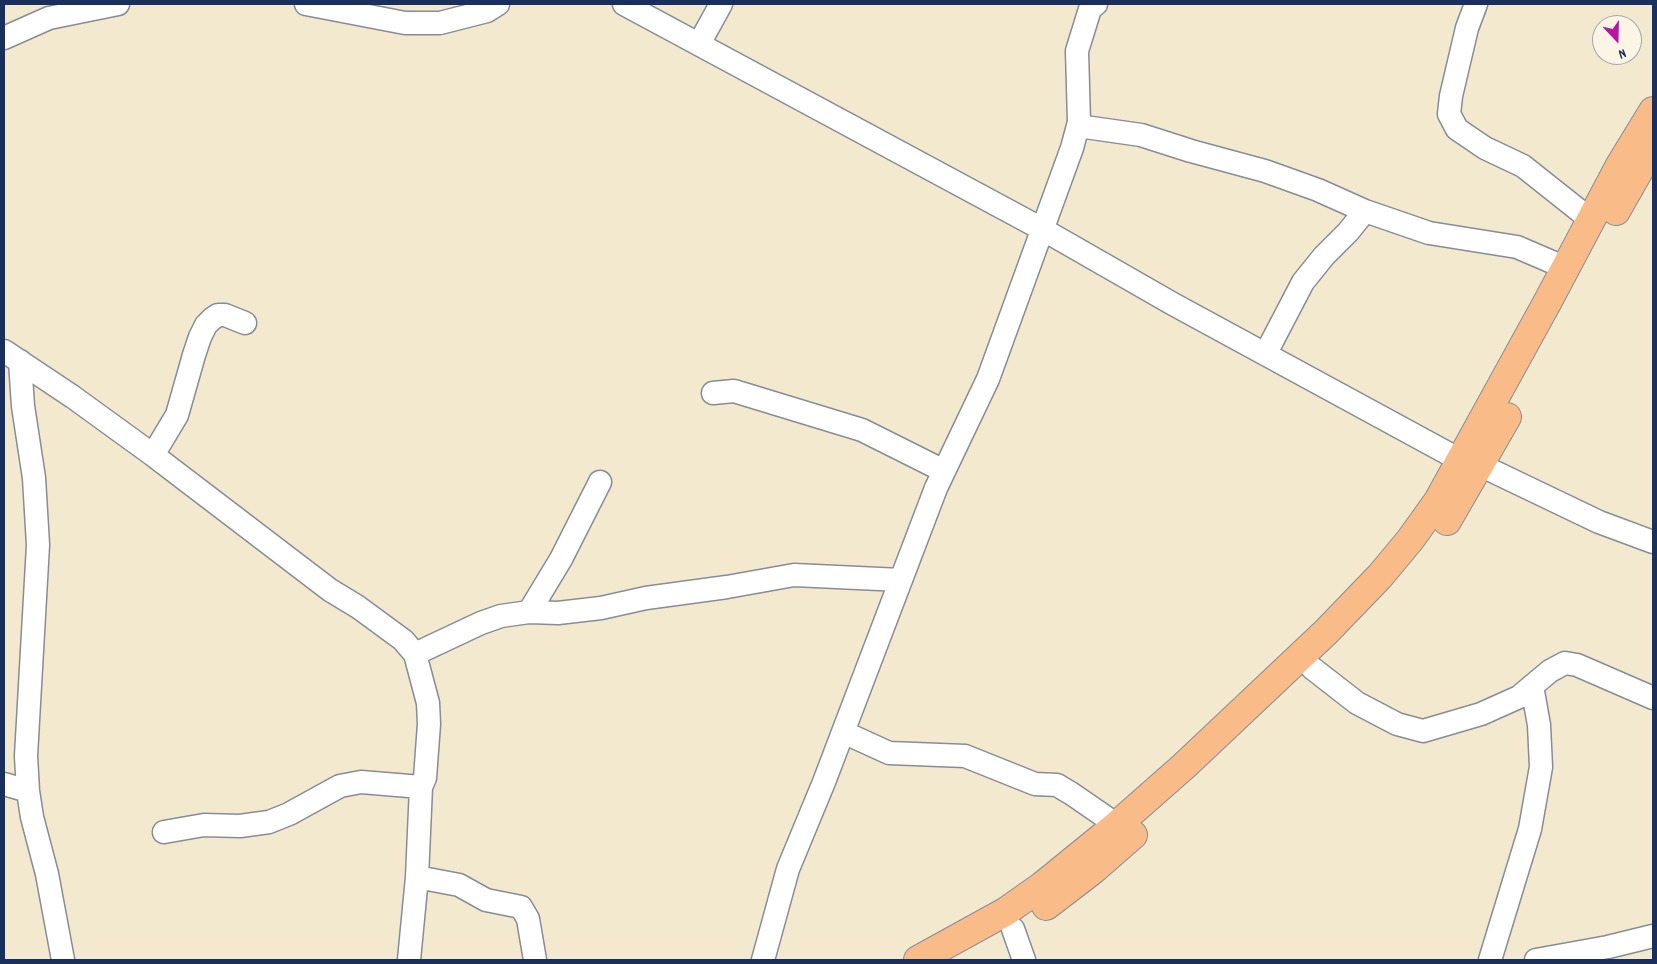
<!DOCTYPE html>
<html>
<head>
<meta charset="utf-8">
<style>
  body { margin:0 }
  #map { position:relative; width:1657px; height:964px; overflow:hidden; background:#f3e9cf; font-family:Dekko,sans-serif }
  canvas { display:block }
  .frame { position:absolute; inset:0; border:5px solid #1b2f5e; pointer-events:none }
  .north { position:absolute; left:1592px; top:15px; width:50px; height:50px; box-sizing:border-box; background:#fcf5e5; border:1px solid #a2a6af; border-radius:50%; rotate:159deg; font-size:14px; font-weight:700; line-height:20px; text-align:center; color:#1b2f5e }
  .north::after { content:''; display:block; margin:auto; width:18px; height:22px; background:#b5179e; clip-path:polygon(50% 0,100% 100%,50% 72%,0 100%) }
</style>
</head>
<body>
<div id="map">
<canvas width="1657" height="964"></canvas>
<div class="frame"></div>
<div class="north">N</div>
</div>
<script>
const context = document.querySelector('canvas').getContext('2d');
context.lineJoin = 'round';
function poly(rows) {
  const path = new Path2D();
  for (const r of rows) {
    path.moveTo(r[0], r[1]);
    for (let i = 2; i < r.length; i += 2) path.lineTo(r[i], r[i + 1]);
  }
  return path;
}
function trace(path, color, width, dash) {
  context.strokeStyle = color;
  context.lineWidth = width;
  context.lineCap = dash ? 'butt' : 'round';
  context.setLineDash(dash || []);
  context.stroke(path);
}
const minor = poly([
  [306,4,405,23,440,23,487,11,498,4],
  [624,4,1042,229,1173,304,1460,460],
  [1476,4,1467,28,1451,96,1449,114,1457,129,1485,148,1523,166,1591,220],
  [4,38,49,18,118,4],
  [699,44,721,4],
  [1078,126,1141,135,1191,151,1265,171,1318,190,1365,211,1429,233,1517,247,1566,268],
  [4,351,73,397,153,455,330,590,358,607,403,640,415,654,428,703,429,724,425,778,421,787,417,877,409,960],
  [1266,353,1303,282,1324,256,1348,232,1365,211],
  [20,361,23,406,34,478,38,545,26,756,28,791,32,817,47,874,63,960],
  [713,393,734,391,862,430,944,471],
  [153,455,177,415,194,355,200,337,206,325,212,319,218,315,225,315,245,323],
  [1480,465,1599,522,1653,542],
  [529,612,561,559,600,482],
  [415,654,481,623,501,616,529,612,558,613,601,608,646,598,727,587,794,575,901,580],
  [1312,668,1357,703,1397,724,1423,731,1481,714,1519,697,1550,671,1565,663,1577,665,1653,698],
  [843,732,889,753,965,756,1035,784,1057,785,1072,794,1117,825],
  [4,784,28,791],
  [164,832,204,825,240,826,269,822,289,814,340,786,361,782,421,787],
  [417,877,459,885,486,900,521,907,528,919,535,960],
  [1013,929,1024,960],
  [763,960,788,869,824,782,936,488,988,379,1072,148,1079,122,1077,51,1090,9,1096,4],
  [1490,960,1530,829,1541,767,1539,725,1532,686],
  [1536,960,1608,947,1653,936]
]);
const major = poly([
  [1616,211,1653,146],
  [1447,521,1507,417],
  [1046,906,1093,870,1133,835],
  [918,960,1005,912,1042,886,1117,825,1184,766,1326,632,1380,576,1410,540,1438,501,1548,301,1620,165,1653,111]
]);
trace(minor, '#878c96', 25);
trace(major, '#878c96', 30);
trace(minor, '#fff', 22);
trace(major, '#f9bc89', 28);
</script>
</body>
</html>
